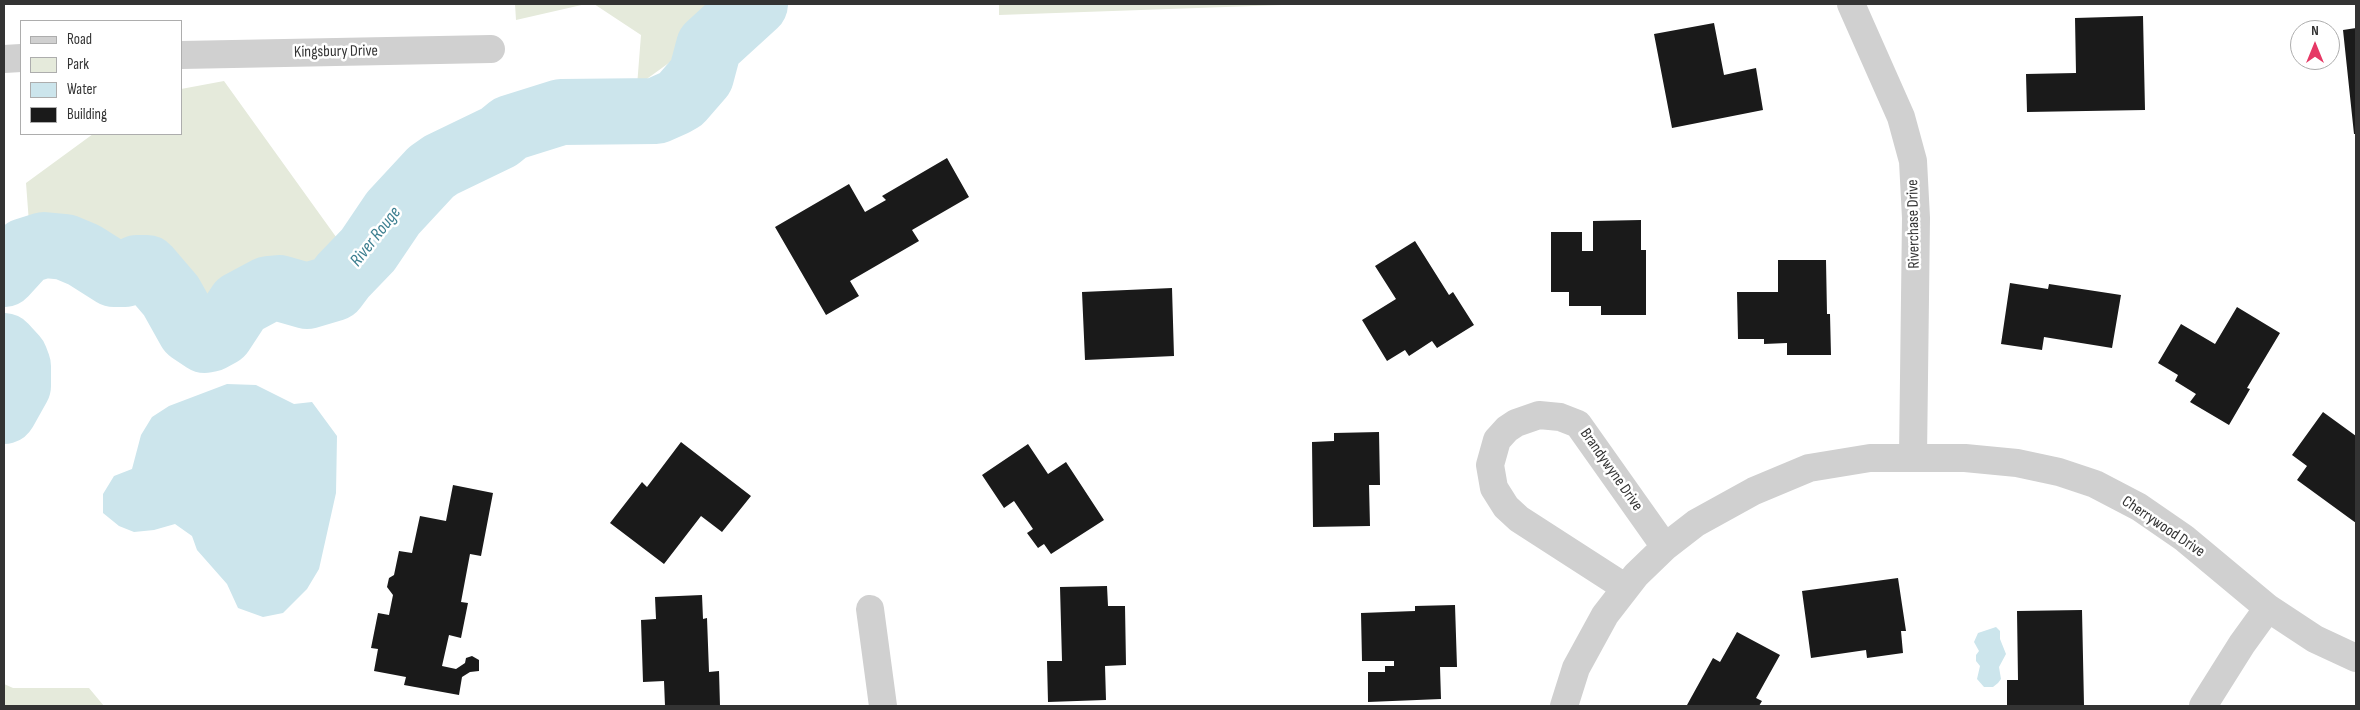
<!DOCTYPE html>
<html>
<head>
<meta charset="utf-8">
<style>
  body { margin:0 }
  #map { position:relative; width:2360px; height:710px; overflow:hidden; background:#fff; font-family:"Sofia Sans Condensed",sans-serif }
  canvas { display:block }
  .frame { position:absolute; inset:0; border:5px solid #333; pointer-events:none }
  .legend { position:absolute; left:20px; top:20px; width:162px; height:115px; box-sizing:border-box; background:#fff; border:1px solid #adadad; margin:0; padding:6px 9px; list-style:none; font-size:15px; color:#333 }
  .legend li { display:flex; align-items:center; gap:10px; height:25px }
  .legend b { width:25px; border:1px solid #adadad }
  .north { position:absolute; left:2290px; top:20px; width:50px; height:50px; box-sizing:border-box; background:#fff; border:1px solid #adadad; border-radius:50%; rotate:0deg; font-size:14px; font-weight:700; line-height:20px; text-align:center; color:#333 }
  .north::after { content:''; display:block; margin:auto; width:18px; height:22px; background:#e63865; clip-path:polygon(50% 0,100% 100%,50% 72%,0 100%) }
</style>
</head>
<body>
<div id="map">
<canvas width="2360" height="710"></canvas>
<div class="frame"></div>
<ul class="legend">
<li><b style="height:6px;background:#d0d0d0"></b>Road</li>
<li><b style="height:14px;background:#e5eadb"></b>Park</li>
<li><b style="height:14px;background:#cce5ec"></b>Water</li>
<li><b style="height:14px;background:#1a1a1a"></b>Building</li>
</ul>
<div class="north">N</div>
</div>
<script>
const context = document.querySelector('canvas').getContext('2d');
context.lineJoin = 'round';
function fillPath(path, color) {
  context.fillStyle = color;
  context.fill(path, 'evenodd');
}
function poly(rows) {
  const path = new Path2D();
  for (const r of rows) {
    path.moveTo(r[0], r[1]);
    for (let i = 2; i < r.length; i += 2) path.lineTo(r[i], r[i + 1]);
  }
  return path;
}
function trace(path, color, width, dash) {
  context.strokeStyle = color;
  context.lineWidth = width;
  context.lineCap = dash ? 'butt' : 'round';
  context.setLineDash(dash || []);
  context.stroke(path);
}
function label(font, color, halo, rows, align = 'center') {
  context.font = font + ' "Sofia Sans Condensed",sans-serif';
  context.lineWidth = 5;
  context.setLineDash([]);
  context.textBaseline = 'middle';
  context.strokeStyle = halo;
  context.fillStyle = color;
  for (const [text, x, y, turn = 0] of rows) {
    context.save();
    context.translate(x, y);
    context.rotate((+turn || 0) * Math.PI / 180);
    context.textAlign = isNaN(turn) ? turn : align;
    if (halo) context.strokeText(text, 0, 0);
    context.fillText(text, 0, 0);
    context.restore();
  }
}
const green = poly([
  [515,4,586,4,516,20],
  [594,4,725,4,702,39,637,86,641,35],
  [999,4,1311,4,999,15],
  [224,81,344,248,325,262,288,267,237,282,204,301,189,296,169,261,130,259,100,249,30,236,26,183,93,134,181,134,181,89],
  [4,684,13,688,89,688,104,706,4,706]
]);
const water = poly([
  [227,384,256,385,294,404,312,402,337,436,336,493,319,569,307,589,283,613,263,617,238,608,227,584,197,550,192,536,175,524,154,530,134,532,119,526,103,513,103,494,114,476,132,469,141,435,152,417,169,406],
  [1996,627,2000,631,2000,639,2006,654,1999,667,2001,679,1998,683,1993,687,1984,687,1977,679,1980,666,1976,661,1976,655,1979,651,1974,642,1978,633]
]);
const river = poly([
  [4,274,25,251,44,245,65,247,84,255,114,274,125,274,137,268,147,268,171,296,190,330,205,340,210,339,221,333,240,304,268,289,279,288,307,296,334,288,343,276,368,250,393,213,431,172,441,165,499,137,510,128,561,112,656,111,674,103,681,99,701,76,709,46,755,4],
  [4,346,15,358,18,366,18,386,4,411]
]);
const building = poly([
  [2143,16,2145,110,2027,112,2026,74,2076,73,2075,18],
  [1714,23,1724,75,1756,68,1763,110,1672,128,1654,34],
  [2356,28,2356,134,2354,134,2343,30],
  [947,158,969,197,912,230,919,241,850,281,859,296,826,315,775,227,849,184,865,212,886,200,882,196],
  [1641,220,1641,250,1646,250,1646,315,1601,315,1601,306,1569,306,1569,292,1551,292,1551,232,1582,232,1582,251,1593,251,1593,221],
  [1415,241,1449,295,1453,292,1474,325,1437,348,1432,341,1409,356,1405,350,1387,361,1362,320,1396,299,1375,266],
  [1778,260,1826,260,1827,314,1830,314,1831,355,1787,355,1787,343,1764,344,1764,339,1738,339,1737,292,1778,292],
  [2010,283,2048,289,2049,284,2121,295,2112,348,2044,337,2042,350,2001,344],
  [1172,288,1174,356,1085,360,1082,292],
  [2237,307,2280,333,2247,388,2250,389,2229,425,2190,402,2196,394,2175,381,2178,375,2158,363,2181,324,2215,344],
  [2323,412,2356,436,2356,523,2297,480,2307,466,2292,455],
  [1379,432,1380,485,1369,485,1370,526,1313,527,1312,442,1334,441,1334,433],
  [681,442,751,496,722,532,701,516,664,564,610,523,642,482,647,487],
  [1028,444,1048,474,1066,462,1104,520,1051,554,1044,544,1038,548,1027,533,1033,529,1014,501,1004,508,982,475],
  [453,485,493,493,481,556,470,554,461,602,468,603,461,638,449,635,442,666,456,669,465,663,466,658,472,656,479,660,479,671,470,672,462,677,459,695,404,685,406,677,374,671,378,649,371,648,378,613,389,615,393,595,387,587,389,578,394,575,399,551,412,553,420,516,446,521],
  [1898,578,1906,631,1901,631,1903,653,1867,658,1866,650,1811,658,1802,591],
  [1107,586,1108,606,1125,606,1126,665,1105,666,1106,700,1048,702,1047,661,1062,661,1060,587],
  [702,595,703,619,707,618,709,672,719,671,720,706,665,706,664,681,643,682,641,620,656,619,655,597],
  [1455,605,1457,667,1440,667,1441,699,1368,702,1368,672,1385,672,1385,666,1394,666,1394,661,1362,661,1361,613,1415,611,1415,606],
  [2082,610,2084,705,2007,706,2007,680,2018,680,2017,611],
  [1737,632,1780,655,1756,698,1762,701,1759,706,1687,705,1713,658,1720,662]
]);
const street = poly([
  [1851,4,1901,117,1913,161,1916,218,1913,457],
  [181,55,491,49],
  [4,59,21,58],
  [1626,588,1519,519,1506,507,1494,488,1490,465,1497,440,1507,429,1516,423,1539,415,1560,417,1578,424,1665,547],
  [870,609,883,706],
  [1564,706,1576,668,1605,615,1636,575,1665,547,1696,523,1754,491,1809,468,1870,458,1965,458,2017,463,2059,472,2095,484,2139,507,2184,538,2268,608,2315,639,2356,658],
  [2203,706,2242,644,2268,608]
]);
const streetNames = [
  ["Kingsbury Drive",336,52,-1],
  ["Riverchase Drive",1914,224,-91],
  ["Brandywyne Drive",1611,470,55],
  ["Cherrywood Drive",2163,527,34]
];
const waterNames = [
  ["River Rouge",376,237,-52]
];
fillPath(green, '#e5eadb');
fillPath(water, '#cce5ec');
trace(river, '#cce5ec', 66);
fillPath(building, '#1a1a1a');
trace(street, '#d0d0d0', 28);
label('16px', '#333', '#fff', streetNames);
label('italic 18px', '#3d7f90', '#fff', waterNames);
</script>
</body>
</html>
